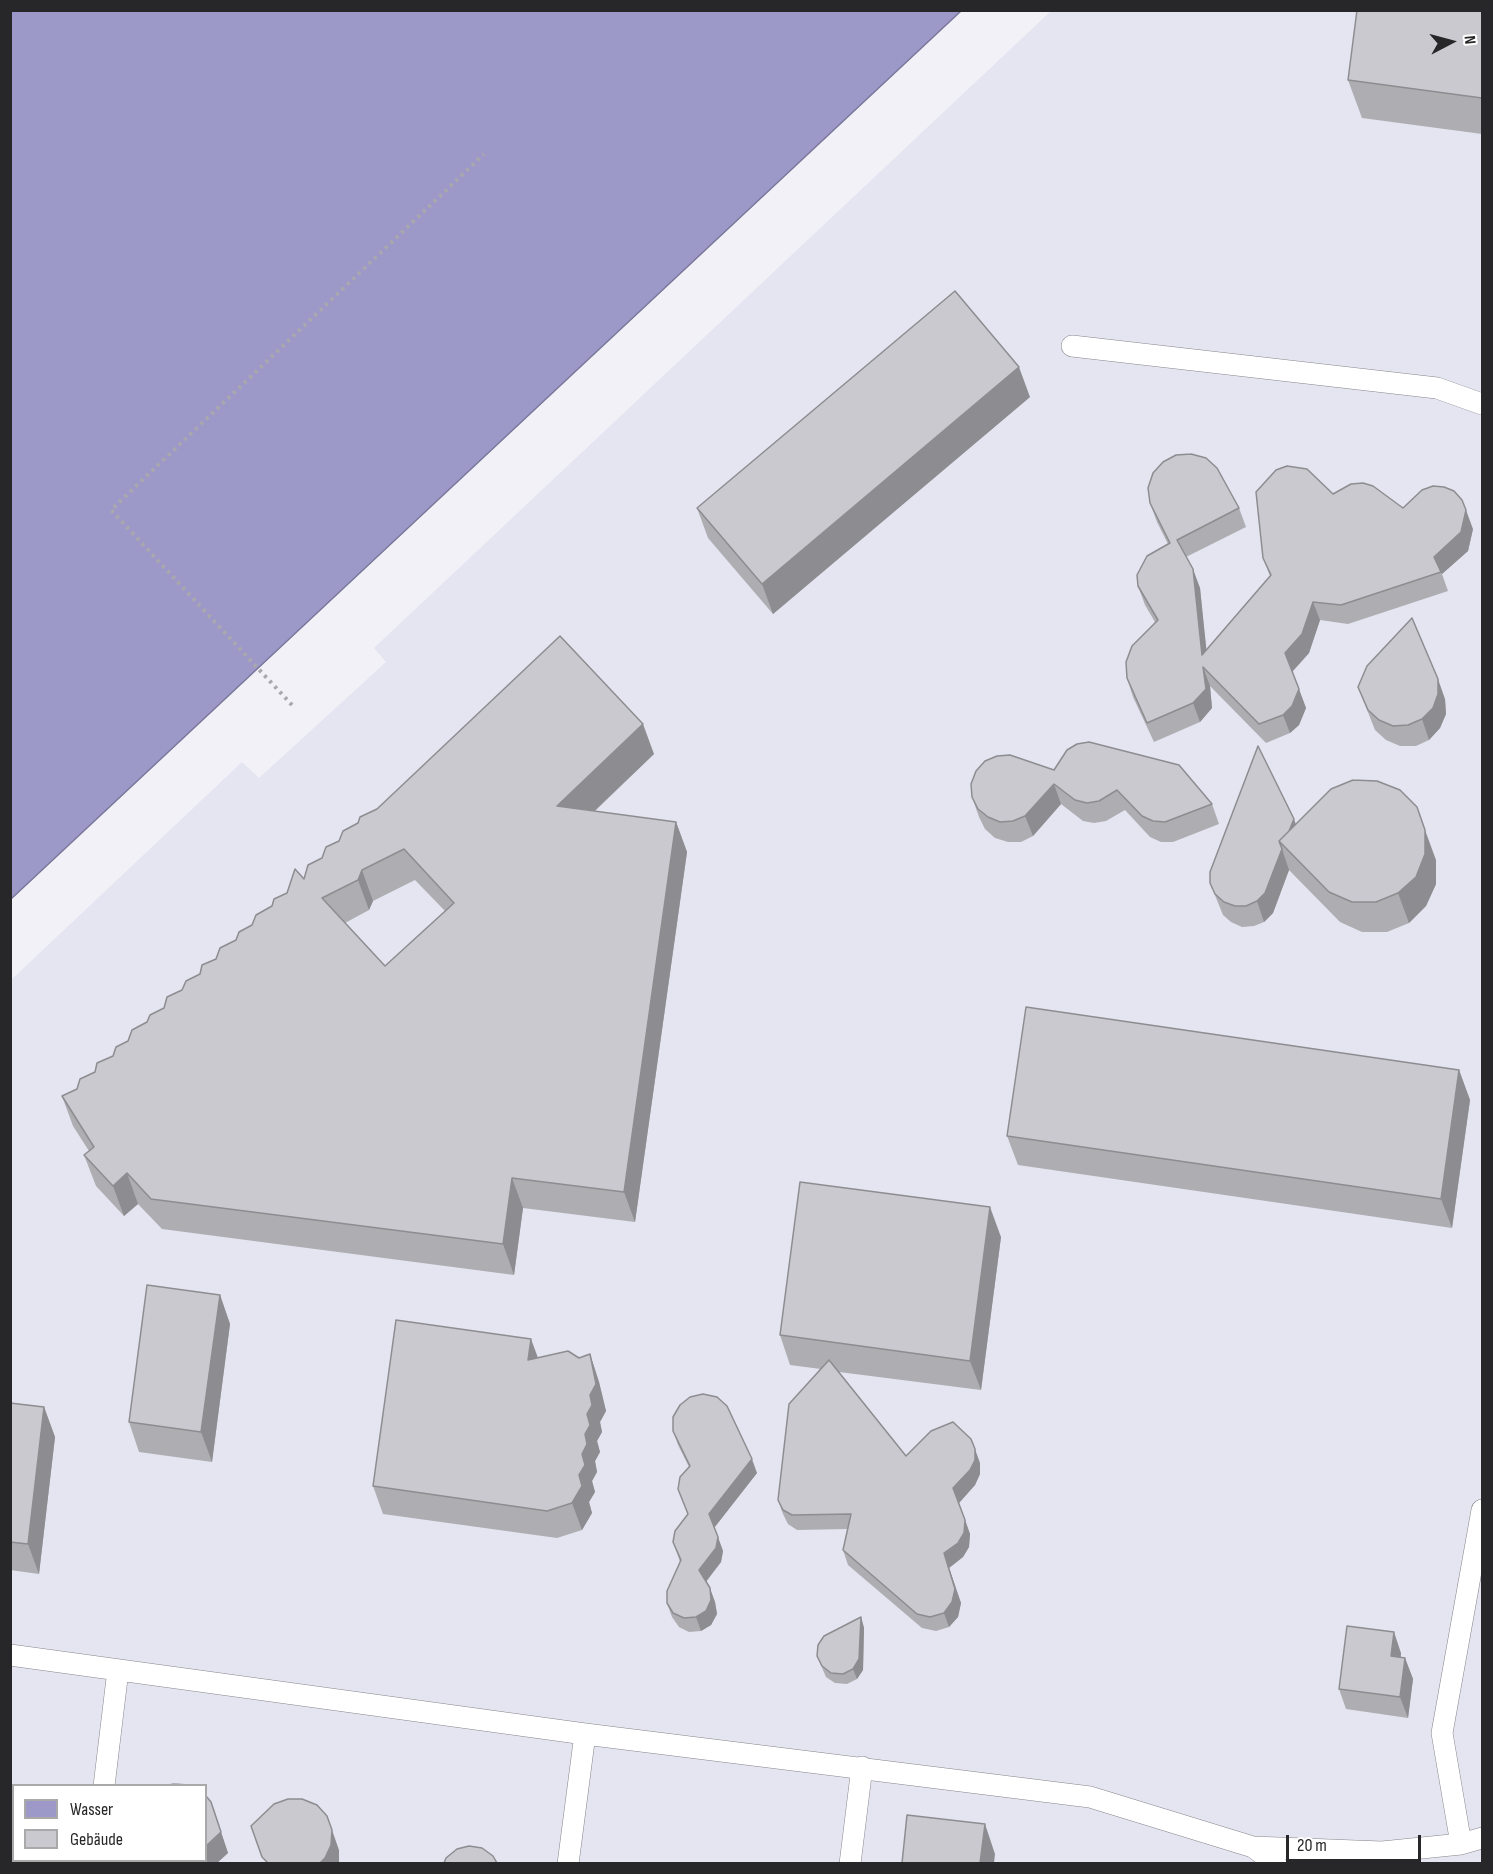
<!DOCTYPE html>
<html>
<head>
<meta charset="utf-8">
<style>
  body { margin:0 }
  #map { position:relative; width:1493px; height:1874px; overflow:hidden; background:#f1f1f7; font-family:"Sofia Sans Condensed",sans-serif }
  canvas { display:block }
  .frame { position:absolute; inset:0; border:12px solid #272729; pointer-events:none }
  .legend { position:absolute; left:12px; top:1784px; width:195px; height:78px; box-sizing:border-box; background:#fff; border:2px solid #a9a9a9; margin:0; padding:8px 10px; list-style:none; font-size:18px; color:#272729 }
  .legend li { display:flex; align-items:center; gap:12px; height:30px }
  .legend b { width:30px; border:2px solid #a9a9a9 }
  .north { position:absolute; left:1421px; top:12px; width:60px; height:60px; -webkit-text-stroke:4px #fff; paint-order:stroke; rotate:84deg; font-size:16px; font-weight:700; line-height:24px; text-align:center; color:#272729 }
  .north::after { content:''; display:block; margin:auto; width:21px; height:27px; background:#272729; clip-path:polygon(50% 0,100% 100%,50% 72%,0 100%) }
  .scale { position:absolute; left:1286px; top:1835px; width:135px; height:27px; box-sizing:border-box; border:3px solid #272729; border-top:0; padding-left:8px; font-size:18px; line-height:21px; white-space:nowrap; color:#272729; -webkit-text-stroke:4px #fff; paint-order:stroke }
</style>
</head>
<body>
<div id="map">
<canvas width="1493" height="1874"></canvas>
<div class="frame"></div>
<ul class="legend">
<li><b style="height:16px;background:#9c99c9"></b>Wasser</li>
<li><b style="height:16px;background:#c9c9cf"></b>Gebäude</li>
</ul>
<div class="north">N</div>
<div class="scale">20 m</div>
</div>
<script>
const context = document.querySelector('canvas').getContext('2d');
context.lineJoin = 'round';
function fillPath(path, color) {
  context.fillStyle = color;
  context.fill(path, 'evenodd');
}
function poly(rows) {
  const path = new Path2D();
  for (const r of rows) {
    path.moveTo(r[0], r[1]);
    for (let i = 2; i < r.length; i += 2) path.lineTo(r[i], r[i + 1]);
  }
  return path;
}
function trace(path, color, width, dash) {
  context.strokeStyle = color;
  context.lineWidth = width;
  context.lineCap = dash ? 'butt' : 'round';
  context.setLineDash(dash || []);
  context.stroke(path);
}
const built = poly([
  [1051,11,1482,11,1482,1863,11,1864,11,980,242,762,259,778,386,662,374,648],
  [14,1786,206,1786,206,1860,14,1860]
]);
const water = poly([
  [11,10,961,10,961,11,11,899,11,10]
]);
const path = poly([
  [292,705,111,510,484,154]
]);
const lane = poly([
  [1072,346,1437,388,1482,404],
  [10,1655,585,1734,1090,1797,1253,1847,1276,1864],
  [104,1786,118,1670],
  [1461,1844,1442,1733,1482,1510],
  [1253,1847,1382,1852,1461,1844,1482,1838],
  [95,1864,95,1860],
  [568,1864,585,1734],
  [850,1864,862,1767]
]);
const wall = poly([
  [1482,10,1482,134,1362,118,1348,80],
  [1030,397,773,614,708,538,697,508],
  [1333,494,1403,508,1473,529,1468,551,1442,574,1448,591,1348,624,1320,620,1309,653,1292,672,1306,708,1299,725,1290,733,1266,743,1210,686,1212,708,1200,722,1154,742,1133,697,1127,678,1155,622,1145,605,1138,586,1168,544,1157,522,1150,503,1239,508,1246,527,1186,557,1200,588,1206,650,1270,576,1263,558],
  [1358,687,1445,699,1446,714,1440,728,1429,740,1416,746,1400,746,1386,740,1375,730],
  [654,754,595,811,676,822,687,852,635,1222,523,1208,514,1275,162,1229,138,1204,124,1216,96,1186,84,1155,89,1151,73,1126,62,1096,77,1089,113,1056,147,1022,164,1008,182,990,272,906,304,879],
  [415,880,445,911,385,966,345,923,369,910,373,901],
  [1054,770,1212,804,1219,824,1173,842,1161,842,1150,837,1125,810,1106,821,1094,823,1083,821,1061,804,1033,836,1021,842,1008,842,995,838,985,829,979,817,972,797],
  [1296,824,1436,860,1436,884,1426,906,1409,923,1387,932,1362,932,1340,922,1289,870,1273,913,1264,922,1254,926,1242,927,1231,922,1223,915,1210,883],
  [1459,1070,1470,1100,1452,1228,1018,1165,1007,1136],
  [1001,1237,981,1390,839,1372,906,1456,980,1463,980,1474,975,1485,959,1503,970,1534,969,1547,963,1557,949,1568,961,1603,958,1617,949,1627,936,1631,922,1628,848,1565,843,1550,848,1529,797,1530,788,1524,783,1514,778,1500,821,1369,790,1365,780,1335],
  [220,1295,230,1324,212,1462,139,1452,129,1422],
  [590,1354,599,1382,606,1411,600,1422,602,1432,597,1441,600,1452,595,1461,597,1472,592,1481,595,1492,589,1502,592,1513,582,1530,557,1538,383,1514,373,1486,538,1358,579,1358],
  [10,1403,44,1407,55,1437,39,1574,10,1570],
  [673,1431,757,1473,714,1528,723,1551,721,1562,706,1582,715,1602,717,1614,711,1625,701,1631,689,1632,679,1627,672,1617,667,1603,680,1562,673,1542,688,1514,689,1467,678,1445],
  [861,1617,864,1628,863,1670,857,1679,847,1684,835,1683,826,1677,817,1656],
  [1401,1653,1401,1658,1405,1658,1413,1679,1408,1718,1346,1709,1339,1689],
  [211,1802,228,1853,217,1863,156,1863,154,1861,206,1860]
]);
const shadedWall = poly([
  [1019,367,1030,397,773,614,762,584],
  [1466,510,1473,529,1468,551,1442,574,1434,557],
  [1193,569,1200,588,1209,674,1202,655],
  [1313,602,1320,620,1309,653,1292,672,1285,653],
  [1203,667,1210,686,1212,708,1200,722,1193,703],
  [1438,679,1445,699,1446,714,1440,728,1429,740,1422,719],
  [1299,689,1306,708,1299,725,1290,733,1283,715],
  [643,724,654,754,568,836,557,806],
  [1054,784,1061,804,1033,836,1025,816],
  [1294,819,1301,839,1283,846],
  [676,822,687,852,635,1222,624,1192],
  [1425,830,1436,860,1436,884,1426,906,1409,923,1398,893],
  [1282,849,1289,870,1273,913,1264,922,1257,901],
  [362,870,373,901,369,910,358,880],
  [1459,1070,1470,1100,1452,1228,1441,1199],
  [127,1173,138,1204,124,1216,113,1186],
  [512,1178,523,1208,514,1275,503,1244],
  [990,1207,1001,1237,981,1390,970,1361],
  [220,1295,230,1324,212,1462,201,1432],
  [531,1339,541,1366,528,1360],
  [590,1354,599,1382,606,1411,600,1422,602,1432,597,1441,600,1452,595,1461,597,1472,592,1481,595,1492,589,1502,592,1513,582,1530,572,1503,579,1475,590,1395],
  [44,1407,55,1437,39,1574,28,1544],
  [975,1449,980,1463,980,1474,975,1485,959,1503,953,1488],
  [752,1459,757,1473,714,1528,709,1514],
  [965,1520,970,1534,969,1547,963,1557,949,1568,961,1603,958,1617,949,1627,944,1613,944,1553],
  [718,1537,723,1551,721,1562,704,1584,699,1570],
  [710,1588,715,1602,717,1614,711,1625,701,1631,696,1617],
  [861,1617,864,1628,863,1670,857,1679,853,1669],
  [1394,1632,1401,1653,1398,1677,1391,1656],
  [1405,1658,1413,1679,1408,1718,1400,1697],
  [211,1802,228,1853,217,1863,201,1863,200,1860,206,1860,206,1846],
  [985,1824,995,1854,994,1863,980,1863],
  [332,1830,339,1850,339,1863,320,1863]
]);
const building = poly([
  [1357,10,1482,10,1482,98,1348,80,1357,10],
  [955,291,1019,367,762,584,697,508,955,291],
  [1191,454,1206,458,1217,468,1239,508,1177,540,1193,569,1202,655,1271,575,1263,558,1256,492,1276,470,1287,466,1307,469,1333,494,1351,484,1363,483,1373,486,1403,508,1422,490,1433,486,1444,487,1454,491,1462,500,1466,510,1461,532,1434,557,1441,572,1341,605,1313,602,1302,634,1285,653,1299,689,1292,706,1283,715,1259,724,1203,667,1206,689,1193,703,1147,723,1127,678,1126,662,1132,646,1158,620,1138,586,1137,575,1147,556,1170,543,1150,503,1148,488,1153,473,1163,462,1176,455,1191,454],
  [1412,618,1438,679,1438,694,1433,708,1422,719,1408,725,1393,726,1379,720,1368,710,1358,687,1367,666,1412,618],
  [560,636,643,724,557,806,676,822,624,1192,512,1178,503,1244,151,1199,127,1173,113,1186,84,1155,94,1147,62,1096,77,1089,80,1079,95,1072,97,1063,113,1056,116,1047,128,1041,132,1030,147,1022,150,1015,164,1008,167,997,182,990,186,981,200,974,202,965,216,959,220,948,236,940,239,932,252,925,256,915,272,906,274,899,287,893,295,869,304,879,308,865,322,858,326,847,339,841,343,831,358,823,360,817,377,809,560,636],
  [404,849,454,903,385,966,322,898,358,880,362,870,404,849],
  [1089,742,1179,765,1212,804,1165,822,1153,821,1142,816,1117,790,1099,801,1087,803,1075,800,1054,784,1025,816,1013,821,1000,822,988,817,978,809,972,797,971,784,976,771,985,761,997,756,1010,755,1054,770,1067,750,1077,744,1089,742],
  [1258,746,1294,819,1289,831,1279,841,1282,849,1265,893,1257,901,1246,906,1235,906,1224,902,1215,894,1210,883,1210,872,1258,746],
  [1353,780,1377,781,1400,790,1417,807,1425,830,1425,854,1416,877,1398,893,1376,902,1352,902,1329,892,1279,841,1331,789,1353,780],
  [1026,1007,1459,1070,1441,1199,1007,1136,1026,1007],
  [800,1182,990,1207,970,1361,780,1335,800,1182],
  [147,1285,220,1295,201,1432,129,1422,147,1285],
  [396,1320,531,1339,528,1360,568,1351,579,1358,590,1354,596,1384,590,1395,592,1405,587,1414,590,1425,585,1434,587,1444,582,1454,585,1465,579,1475,582,1486,572,1503,547,1511,373,1486,396,1320],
  [829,1360,906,1456,931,1431,953,1422,971,1439,975,1449,975,1460,970,1470,953,1488,965,1520,964,1533,958,1543,944,1553,955,1589,952,1602,944,1613,930,1617,917,1614,843,1550,851,1514,792,1515,783,1510,778,1500,789,1404,829,1360],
  [703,1394,717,1397,727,1406,752,1459,709,1514,718,1537,716,1548,699,1570,710,1588,711,1600,706,1611,696,1617,684,1618,673,1613,667,1603,667,1591,681,1560,673,1542,675,1531,688,1514,678,1489,680,1477,690,1466,673,1431,673,1417,680,1405,690,1397,703,1394],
  [10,1403,44,1407,28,1544,10,1542,10,1403],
  [861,1617,859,1659,853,1669,843,1674,831,1673,822,1666,817,1656,818,1645,824,1636,861,1617],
  [1347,1626,1394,1632,1391,1656,1405,1658,1400,1697,1339,1689,1347,1626],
  [174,1784,188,1785,189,1785,169,1785,174,1784],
  [206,1796,211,1802,221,1832,206,1846,206,1796],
  [288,1799,302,1799,317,1805,327,1816,332,1830,331,1845,325,1858,320,1863,268,1863,262,1857,251,1826,274,1804,288,1799],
  [907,1815,985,1824,980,1863,902,1863,907,1815],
  [469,1846,482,1848,493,1856,497,1863,444,1863,446,1858,457,1849,469,1846]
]);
fillPath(built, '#e5e5f2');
fillPath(water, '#9c99c9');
trace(water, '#797799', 1.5);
trace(lane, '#87868c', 22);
trace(path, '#a8a8ad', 4, [3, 4.5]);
trace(lane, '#fff', 21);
fillPath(wall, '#adadb2');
fillPath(shadedWall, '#8d8d91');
fillPath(building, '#c9c9cf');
trace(building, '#8d8d91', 1.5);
</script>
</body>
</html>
